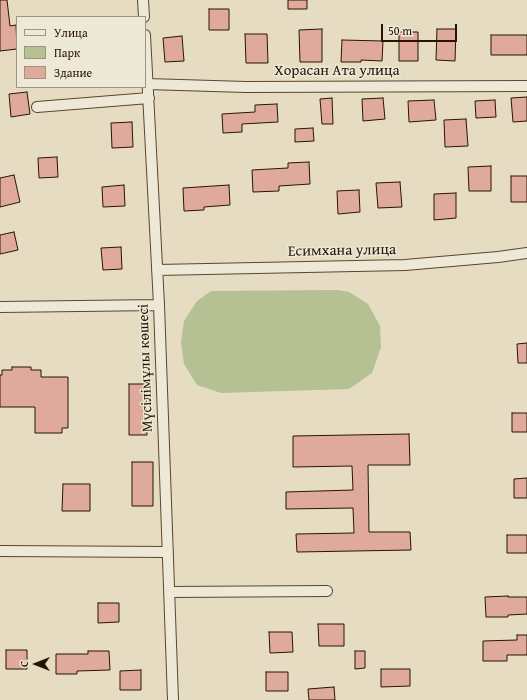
<!DOCTYPE html>
<html>
<head>
<meta charset="utf-8">
<style>
  body { margin:0 }
  #map { position:relative; width:527px; height:700px; overflow:hidden; background:#e5dcc2; font-family:"Gentium Book Plus",serif }
  canvas { display:block }
  .legend { position:absolute; left:16px; top:16px; width:130px; height:72px; box-sizing:border-box; background:#eee8d7; border:1px solid #9f9382; margin:0; padding:5px 7px; list-style:none; font-size:12px; color:#291403 }
  .legend li { display:flex; align-items:center; gap:8px; height:20px }
  .legend b { width:20px; border:1px solid #9f9382 }
  .north { position:absolute; left:16px; top:644px; width:40px; height:40px; -webkit-text-stroke:3px #eee8d7; paint-order:stroke; rotate:270deg; font-size:11px; font-weight:700; line-height:16px; text-align:center; color:#291403 }
  .north::after { content:''; display:block; margin:auto; width:14px; height:18px; background:#291403; clip-path:polygon(50% 0,100% 100%,50% 72%,0 100%) }
  .scale { position:absolute; left:381px; top:24px; width:76px; height:18px; box-sizing:border-box; border:2px solid #291403; border-top:0; padding-left:5px; font-size:12px; line-height:14px; white-space:nowrap; color:#291403; -webkit-text-stroke:3px #eee8d7; paint-order:stroke }
</style>
</head>
<body>
<div id="map">
<canvas width="527" height="700"></canvas>
<ul class="legend">
<li><b style="height:5px;background:#eee8d7"></b>Улица</li>
<li><b style="height:11px;background:#b5c093"></b>Парк</li>
<li><b style="height:11px;background:#dfaa9c"></b>Здание</li>
</ul>
<div class="north">С</div>
<div class="scale">50 m</div>
</div>
<script>
const context = document.querySelector('canvas').getContext('2d');
context.lineJoin = 'round';
function fillPath(path, color) {
  context.fillStyle = color;
  context.fill(path, 'evenodd');
}
function poly(rows) {
  const path = new Path2D();
  for (const r of rows) {
    path.moveTo(r[0], r[1]);
    for (let i = 2; i < r.length; i += 2) path.lineTo(r[i], r[i + 1]);
  }
  return path;
}
function trace(path, color, width, dash) {
  context.strokeStyle = color;
  context.lineWidth = width;
  context.lineCap = dash ? 'butt' : 'round';
  context.setLineDash(dash || []);
  context.stroke(path);
}
function label(font, color, halo, rows, align = 'center') {
  context.font = font + ' "Gentium Book Plus",serif';
  context.lineWidth = 3;
  context.setLineDash([]);
  context.textBaseline = 'middle';
  context.strokeStyle = halo;
  context.fillStyle = color;
  for (const [text, x, y, turn = 0] of rows) {
    context.save();
    context.translate(x, y);
    context.rotate((+turn || 0) * Math.PI / 180);
    context.textAlign = isNaN(turn) ? turn : align;
    if (halo) context.strokeText(text, 0, 0);
    context.fillText(text, 0, 0);
    context.restore();
  }
}
const green = poly([
  [338,290,349,292,368,304,380,326,381,347,372,373,349,389,221,393,197,385,184,364,181,343,184,321,197,301,211,291]
]);
const building = poly([
  [0,0,7,0,10,26,16,25,17,49,0,51,0,0],
  [288,0,307,0,307,9,288,9,288,0],
  [209,9,229,9,229,30,209,30,209,9],
  [322,29,322,62,300,62,299,30,322,29],
  [437,29,456,29,455,61,436,60,437,29],
  [399,32,418,32,418,61,399,61,399,32],
  [245,34,267,34,268,63,246,63,245,34],
  [491,35,527,35,527,55,491,55,491,35],
  [182,36,184,61,165,62,163,38,182,36],
  [342,40,383,41,382,61,361,60,361,62,341,62,342,40],
  [27,92,30,114,11,117,9,94,27,92],
  [527,97,527,121,513,122,511,98,527,97],
  [332,98,333,124,322,124,320,99,332,98],
  [383,98,385,119,363,121,362,99,383,98],
  [434,100,436,120,409,122,408,101,434,100],
  [495,100,496,117,476,118,475,101,495,100],
  [277,104,278,122,242,124,242,132,223,133,222,114,255,112,255,105,277,104],
  [466,119,468,146,445,147,444,120,466,119],
  [132,122,133,147,112,148,111,123,132,122],
  [313,128,314,141,295,142,295,129,313,128],
  [57,157,58,177,39,178,38,158,57,157],
  [309,162,310,184,279,186,279,191,253,192,252,170,288,168,288,163,309,162],
  [491,166,491,191,469,191,468,167,491,166],
  [14,175,20,202,0,207,0,178,14,175],
  [511,176,527,176,527,202,511,202,511,176],
  [400,182,402,207,378,208,376,183,400,182],
  [124,185,125,206,103,207,102,187,124,185],
  [229,185,230,205,204,207,204,210,184,211,183,188,229,185],
  [359,190,360,212,338,214,337,191,359,190],
  [456,193,456,218,434,220,434,194,456,193],
  [14,232,18,250,0,254,0,235,14,232],
  [121,247,122,269,103,270,101,248,121,247],
  [527,343,527,363,518,363,517,344,527,343],
  [12,367,31,367,31,370,41,370,41,377,68,377,68,428,62,428,62,433,35,433,35,407,0,407,0,375,2,375,2,370,12,370,12,367],
  [129,384,146,384,147,435,129,435,129,384],
  [512,413,527,413,527,432,512,432,512,413],
  [409,434,410,465,368,465,369,532,410,532,411,550,297,552,296,534,354,533,353,508,286,509,286,492,353,490,352,466,293,467,293,436,409,434],
  [132,462,153,462,153,506,132,506,132,462],
  [527,478,527,498,514,498,514,479,527,478],
  [63,484,90,484,90,511,62,511,63,484],
  [507,535,527,535,527,553,507,553,507,535],
  [508,596,508,597,527,597,527,614,508,615,508,617,486,617,485,597,508,596],
  [98,603,119,603,119,622,98,623,98,603],
  [318,624,344,624,344,646,319,646,318,624],
  [269,632,292,632,293,652,270,653,269,632],
  [517,635,527,635,527,655,507,655,507,661,483,661,483,641,517,640,517,635],
  [6,650,27,650,27,669,6,669,6,650],
  [88,651,109,651,110,670,77,671,77,674,56,674,56,654,88,654,88,651],
  [355,651,365,651,365,668,355,669,355,651],
  [381,669,410,669,410,686,381,687,381,669],
  [141,670,141,690,120,690,120,671,141,670],
  [266,672,288,672,288,691,266,691,266,672],
  [334,687,335,700,309,700,308,689,334,687]
]);
const minor = poly([
  [143,0,144,17],
  [145,35,159,305,173,700],
  [147,84,246,87,527,86],
  [37,107,149,98],
  [157,270,405,265,498,257,527,253],
  [0,307,159,305],
  [0,551,168,552],
  [170,592,327,591]
]);
const streetNames = [
  ["Хорасан Ата улица",337,71],
  ["Есимхана улица",342,251,-1],
  ["Мүсілімұлы көшесі",146,368,-92]
];
fillPath(green, '#b5c093');
fillPath(building, '#dfaa9c');
trace(building, '#291403', 1);
trace(minor, '#584633', 12);
trace(minor, '#eee8d7', 10);
label('15px', '#291403', '#eee8d7', streetNames);
</script>
</body>
</html>
